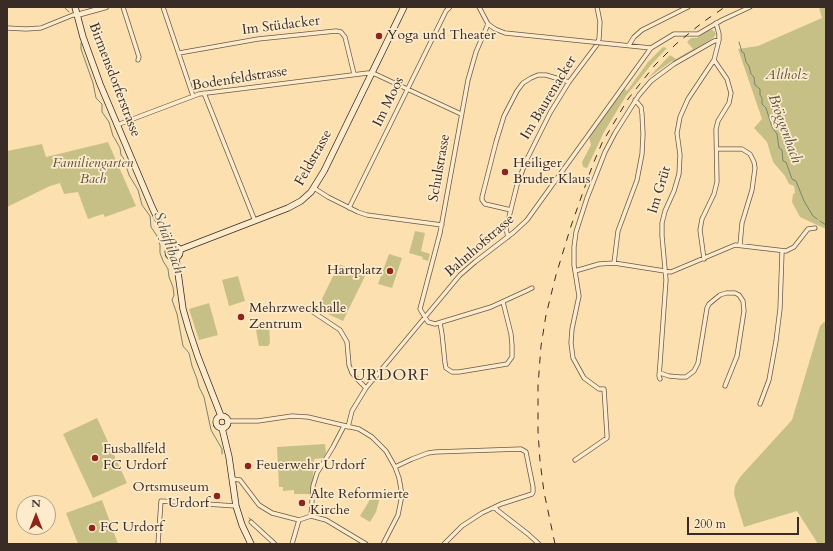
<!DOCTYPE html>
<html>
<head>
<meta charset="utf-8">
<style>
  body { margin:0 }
  #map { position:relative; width:833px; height:551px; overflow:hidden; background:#fce0b0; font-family:Cardo,serif }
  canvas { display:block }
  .frame { position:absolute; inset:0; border:8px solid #392c27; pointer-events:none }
  .north { position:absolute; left:16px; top:495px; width:40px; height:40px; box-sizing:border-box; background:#fdebcc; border:1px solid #af9f8a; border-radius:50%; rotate:0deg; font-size:11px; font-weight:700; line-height:16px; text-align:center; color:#392c27 }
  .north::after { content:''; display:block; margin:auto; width:14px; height:18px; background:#8f2418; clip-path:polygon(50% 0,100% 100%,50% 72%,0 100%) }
  .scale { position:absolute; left:687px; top:517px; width:112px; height:18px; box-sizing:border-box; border:2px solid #392c27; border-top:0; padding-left:5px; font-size:12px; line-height:14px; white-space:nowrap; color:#392c27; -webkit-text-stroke:3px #fdebcc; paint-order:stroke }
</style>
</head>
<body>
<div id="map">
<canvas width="833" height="551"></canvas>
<div class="frame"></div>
<div class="north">N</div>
<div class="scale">200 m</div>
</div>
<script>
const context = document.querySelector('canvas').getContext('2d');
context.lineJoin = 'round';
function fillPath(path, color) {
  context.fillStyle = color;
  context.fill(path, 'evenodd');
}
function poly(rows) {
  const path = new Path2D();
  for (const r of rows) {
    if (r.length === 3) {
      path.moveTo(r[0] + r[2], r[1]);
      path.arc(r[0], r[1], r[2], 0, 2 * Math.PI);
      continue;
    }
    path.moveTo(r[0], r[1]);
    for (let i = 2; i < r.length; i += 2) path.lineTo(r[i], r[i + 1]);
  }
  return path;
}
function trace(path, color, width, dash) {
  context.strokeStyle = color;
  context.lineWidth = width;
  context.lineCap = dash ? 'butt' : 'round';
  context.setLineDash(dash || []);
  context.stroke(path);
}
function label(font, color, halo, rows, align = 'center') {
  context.font = font + ' Cardo,serif';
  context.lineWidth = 3.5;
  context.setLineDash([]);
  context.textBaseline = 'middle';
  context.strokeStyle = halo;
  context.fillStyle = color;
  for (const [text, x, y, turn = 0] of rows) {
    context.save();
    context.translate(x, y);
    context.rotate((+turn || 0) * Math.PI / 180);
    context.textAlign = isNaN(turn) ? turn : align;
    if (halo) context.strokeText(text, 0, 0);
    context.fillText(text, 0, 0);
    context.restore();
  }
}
const green = poly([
  [819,7,826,7,826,229,800,217,792,202,793,194,795,193,794,186,789,184,785,176,773,162,767,142,754,128,762,119,738,49,758,46,822,18],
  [710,29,714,31,716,34,713,38,675,62,672,61,648,78,670,55,676,59,693,49,687,42,691,38,697,38],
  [663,47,667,48,651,65,626,96,604,132,587,168,583,167,582,162,591,145,589,137,624,88,627,91,648,62],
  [108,142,136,206,105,217,103,214,88,219,78,192,64,194,60,183,50,186,7,207,7,151,42,144,46,157],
  [415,231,425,233,421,251,430,254,428,261,422,259,423,257,409,253],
  [389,254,402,258,392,288,378,284],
  [339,264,365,276,343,321,317,309],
  [238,276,245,301,229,306,222,280],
  [209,303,218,335,199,340,189,309],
  [269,321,270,343,268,346,259,346,256,330],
  [824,322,826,323,826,544,818,544,797,511,744,527,734,494,735,486,740,477,792,420,820,326],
  [97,418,127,483,93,498,63,434],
  [325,444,326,453,323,458,314,459,312,494,294,494,294,490,283,491,283,487,279,487,277,447],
  [374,493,380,494,379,501,376,512,370,522,360,516],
  [102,500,118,544,78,544,66,513]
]);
const stream = poly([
  [64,7,69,12],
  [739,42,742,52,744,53,746,62,749,66,751,74,754,77,755,85,760,89,760,95,762,98,762,104,766,108,772,127,777,134,779,148,782,150,783,161,786,162,792,179,796,181,804,201,813,216,817,219],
  [81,43,81,49,93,83,96,98,102,104,102,112,109,122,113,136,115,139,120,148,121,155,124,159,129,175,138,190,142,205,150,216,151,227,157,236,160,245,160,253,163,261,168,269,169,277,173,287,174,295,172,300,177,314,183,346,189,353,192,366,197,379,199,387,204,397,211,430,222,449,222,454],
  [820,221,826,225],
  [249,518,278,544]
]);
const minor = poly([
  [123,7,139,57,138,60],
  [163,7,193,96],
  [479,7,488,24,495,29,505,33,651,48],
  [488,24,476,52,468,80,440,233,420,309,428,322,435,324,491,307,528,290,532,288],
  [7,28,26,29,41,28,73,15,77,15],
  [629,45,634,37,642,30,688,7],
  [179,53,258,39,336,31,341,32,345,37,354,74],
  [204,93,255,221],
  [117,125,199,94,368,73,375,74,461,114],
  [717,149,742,149,750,154,754,162,755,168,752,190,742,223,740,245],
  [314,188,328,197,358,212,367,215,442,225],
  [349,208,446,11,450,7],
  [511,210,485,204,482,200,482,197,496,142,504,116,517,91,523,83,531,78,538,75,546,75,569,82],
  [508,237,506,229,517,185,526,161,550,113,569,82,596,46,599,39,600,22,597,7],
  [704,259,700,230,702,219,714,194,717,182,716,129,718,121,729,103,731,93,727,79,714,60],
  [614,263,618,231,637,180,642,154,643,134,642,114,641,107,635,100],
  [575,271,599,264,614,263,671,272,735,245,786,251,794,247,808,229,815,228],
  [301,308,310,310,340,330,347,342,349,365,352,373,356,378,366,388],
  [440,323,442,334,445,363,446,368,452,372,459,372,507,364,512,357,512,345,511,334,503,302],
  [660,373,669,376,680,377,686,377,694,371,698,363,707,308,709,304,720,295,726,293,735,293,739,295,743,301,744,311,737,356,725,386],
  [660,379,659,376,660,364,666,280,662,236,662,223,665,211,674,191,679,174,680,155,677,133,680,117,688,99,714,60,719,40,719,34,716,23],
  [760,404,769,380,776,341,780,309,782,252],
  [227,421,258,421,292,416,308,417,359,429,372,437,386,451,395,467,399,478,402,495,398,515,383,544],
  [348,427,352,411,366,388,460,275,475,262,514,232,527,220,651,48,674,34,698,34,722,20,750,7],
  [575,460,607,438,607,435,604,389,599,389,584,378,573,358,571,343,572,329,579,296,574,265,574,247,576,232,587,198,605,152,615,133,639,95,651,81,674,64,714,41,719,40],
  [395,467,412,459,428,453,435,452,521,449,526,452,533,487,533,492,532,494,501,504,482,513,462,526,444,544],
  [233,479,240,480,259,505,272,513,299,520,311,516],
  [495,507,497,510,528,534,539,544],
  [311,516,313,486,317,473,333,447,344,426],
  [311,516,326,520,366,544],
  [251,522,275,544],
  [158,544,161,501,236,506],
  [292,544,299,520]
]);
const tertiary = poly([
  [77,15,106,7]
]);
const secondary = poly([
  [75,7,83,37,100,84,152,207,171,247],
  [174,252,6],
  [179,250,288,208,301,201,311,192,324,171,404,7],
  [176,258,183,309,189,330,198,357,221,416],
  [222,422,6],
  [222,428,229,457,236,506,242,525,251,544]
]);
const rail = poly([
  [555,544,544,492,540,461,538,431,538,386,541,346,546,315,556,275,571,226,593,164,602,143,628,99,655,65,676,44,703,22,725,7]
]);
const markers = [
  [379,36,4,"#8f2418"],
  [505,172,4,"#8f2418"],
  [390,271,4,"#8f2418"],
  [241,317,4,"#8f2418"],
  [95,458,4,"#8f2418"],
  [248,466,4,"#8f2418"],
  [217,496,4,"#8f2418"],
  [302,503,4,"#8f2418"],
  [92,528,4,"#8f2418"]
];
const streetNames = [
  ["Im Stüdacker",281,26,-7],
  ["Bodenfeldstrasse",240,79,-9],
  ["Birmensdorferstrasse",114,80,69],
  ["Im Baurenacker",549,98,-59],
  ["Im Moos",389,102,-64],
  ["Feldstrasse",314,158,-61],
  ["Schulstrasse",440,168,-80],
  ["Im Grüt",660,190,-73],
  ["Bahnhofstrasse",480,246,-41]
];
const poiNames = [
  ["Yoga und Theater",387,36],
  ["Heiliger",513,164],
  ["Bruder Klaus",513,180],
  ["Hartplatz",382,271,"right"],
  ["Mehrzweckhalle",249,309],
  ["Zentrum",249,325],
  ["Fusballfeld",103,450],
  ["FC Urdorf",103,466],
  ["Feuerwehr Urdorf",256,466],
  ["Ortsmuseum",209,488,"right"],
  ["Urdorf",209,504,"right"],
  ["Alte Reformierte",310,495],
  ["Kirche",310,511],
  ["FC Urdorf",100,528]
];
const parkNames = [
  ["Altholz",787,76],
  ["Familiengarten",93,164],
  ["Bach",93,180]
];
const waterNames = [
  ["Bröggenbach",784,129,70],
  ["Schäflibach",168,243,70]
];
const quarterNames = [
  ["URDORF",391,376]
];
fillPath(green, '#c7c086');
trace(stream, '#778473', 1);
trace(minor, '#6a5949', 5);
trace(tertiary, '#6a5949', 6);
trace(secondary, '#392c27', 7);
trace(minor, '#fdebcc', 3.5);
trace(tertiary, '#fdebcc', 4.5);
trace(secondary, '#fdebcc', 5.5);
trace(rail, '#392c27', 1, [7, 7]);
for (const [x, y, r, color] of markers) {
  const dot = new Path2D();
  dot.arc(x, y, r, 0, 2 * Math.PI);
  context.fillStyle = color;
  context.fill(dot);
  trace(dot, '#fdebcc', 1.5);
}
label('14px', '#392c27', '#fdebcc', streetNames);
label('14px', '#392c27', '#fdebcc', poiNames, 'left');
label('italic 14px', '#5c513f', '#fdebcc', parkNames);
label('italic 15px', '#535047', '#fdebcc', waterNames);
context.letterSpacing = '1px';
label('16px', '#392c27', '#fdebcc', quarterNames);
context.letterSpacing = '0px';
</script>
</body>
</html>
